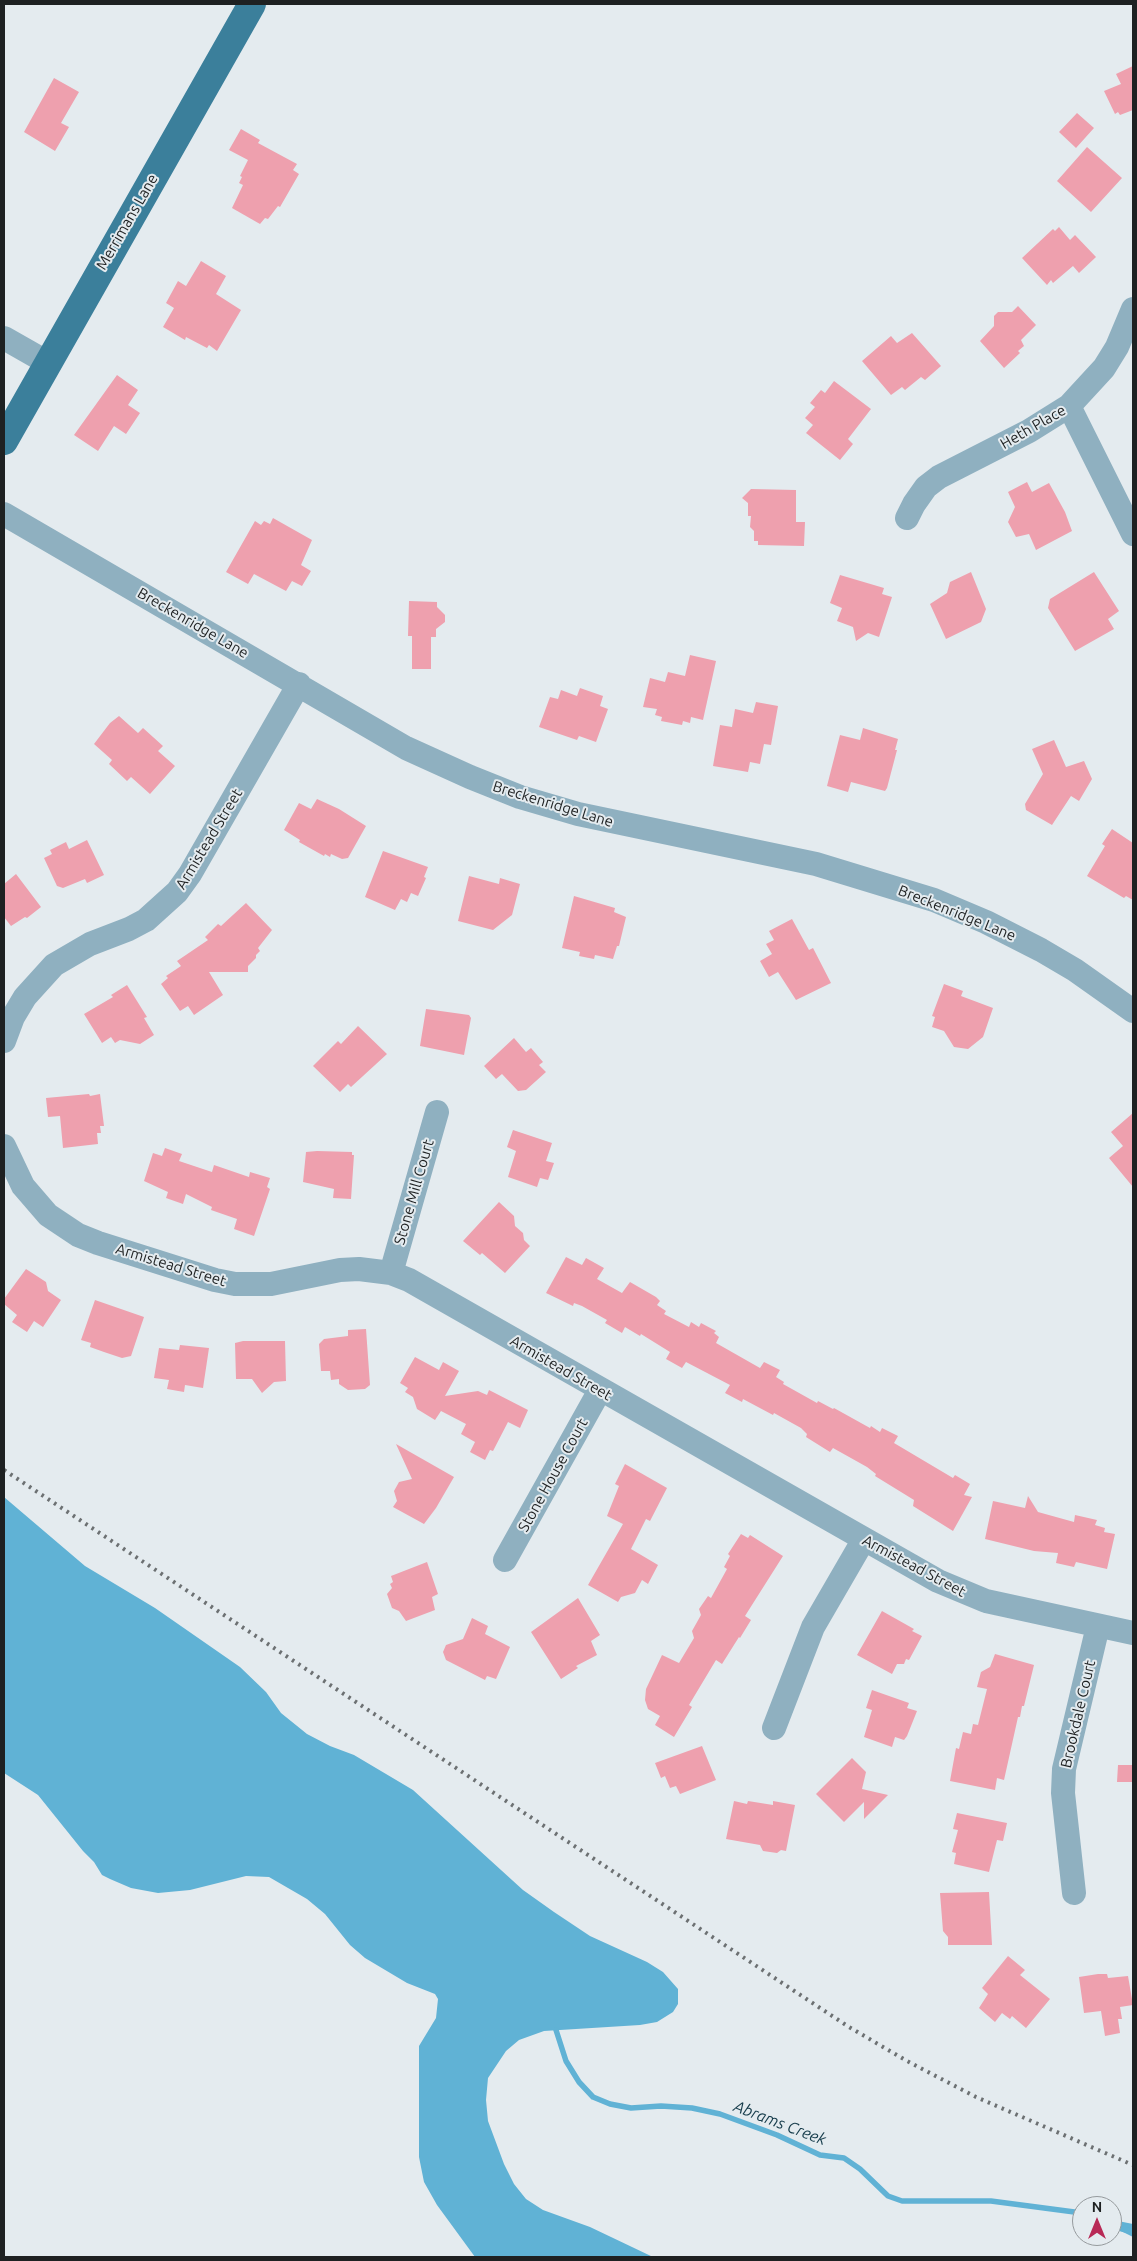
<!DOCTYPE html>
<html>
<head>
<meta charset="utf-8">
<style>
  body { margin:0 }
  #map { position:relative; width:1137px; height:2261px; overflow:hidden; background:#e4ebef; font-family:Ubuntu,sans-serif }
  canvas { display:block }
  .frame { position:absolute; inset:0; border:5px solid #1e2122; pointer-events:none }
  .north { position:absolute; left:1072px; top:2196px; width:50px; height:50px; box-sizing:border-box; background:#e4ebef; border:1px solid #959a9d; border-radius:50%; rotate:0deg; font-size:14px; font-weight:700; line-height:20px; text-align:center; color:#1e2122 }
  .north::after { content:''; display:block; margin:auto; width:18px; height:22px; background:#b82956; clip-path:polygon(50% 0,100% 100%,50% 72%,0 100%) }
</style>
</head>
<body>
<div id="map">
<canvas width="1137" height="2261"></canvas>
<div class="frame"></div>
<div class="north">N</div>
</div>
<script>
const context = document.querySelector('canvas').getContext('2d');
context.lineJoin = 'round';
function fillPath(path, color) {
  context.fillStyle = color;
  context.fill(path, 'evenodd');
}
function poly(rows) {
  const path = new Path2D();
  for (const r of rows) {
    path.moveTo(r[0], r[1]);
    for (let i = 2; i < r.length; i += 2) path.lineTo(r[i], r[i + 1]);
  }
  return path;
}
function trace(path, color, width, dash) {
  context.strokeStyle = color;
  context.lineWidth = width;
  context.lineCap = dash ? 'butt' : 'round';
  context.setLineDash(dash || []);
  context.stroke(path);
}
function label(font, color, halo, rows, align = 'center') {
  context.font = font + ' Ubuntu,sans-serif';
  context.lineWidth = 4;
  context.setLineDash([]);
  context.textBaseline = 'middle';
  context.strokeStyle = halo;
  context.fillStyle = color;
  for (const [text, x, y, turn = 0] of rows) {
    context.save();
    context.translate(x, y);
    context.rotate((+turn || 0) * Math.PI / 180);
    context.textAlign = isNaN(turn) ? turn : align;
    if (halo) context.strokeText(text, 0, 0);
    context.fillText(text, 0, 0);
    context.restore();
  }
}
const water = poly([
  [4,1497,85,1566,155,1608,240,1667,266,1692,281,1713,307,1734,330,1746,354,1755,413,1790,523,1890,554,1912,590,1936,647,1962,663,1972,678,1989,678,2004,673,2012,657,2022,640,2025,544,2031,519,2040,506,2051,488,2078,486,2100,488,2121,504,2164,514,2184,526,2199,543,2210,590,2227,653,2257,475,2257,437,2205,424,2182,419,2157,419,2046,436,2018,438,1999,435,1994,407,1983,365,1958,350,1945,325,1914,307,1899,269,1877,246,1876,190,1890,158,1893,131,1888,110,1879,102,1875,94,1862,83,1851,38,1795,4,1773],
  [1118,2221,1133,2224,1133,2237,1115,2228]
]);
const stream = poly([
  [556,2030,566,2061,579,2082,593,2097,610,2104,631,2108,661,2106,692,2108,720,2114,777,2135,820,2155,844,2158,860,2169,888,2196,902,2201,991,2201,1082,2213],
  [1112,2226,1133,2232]
]);
const building = poly([
  [1133,66,1133,110,1120,115,1118,112,1115,114,1104,91,1121,84,1116,74],
  [54,78,79,92,61,123,69,127,55,151,24,132],
  [1077,113,1094,128,1076,148,1059,132],
  [241,129,260,140,258,143,297,164,293,170,299,174,280,207,278,206,268,219,265,218,260,224,232,208,243,185,239,183,242,177,240,176,248,160,229,150],
  [1087,147,1122,178,1091,212,1057,181],
  [1059,227,1070,240,1075,235,1096,257,1079,273,1073,266,1053,283,1051,280,1047,285,1022,258,1053,229,1055,231],
  [201,261,226,276,216,294,241,310,217,351,209,345,207,348,186,337,185,340,163,327,174,308,166,303,178,281,186,286],
  [1018,306,1036,325,1021,340,1024,346,1018,351,1020,353,1004,368,980,341,994,326,994,316,998,312,1012,312],
  [912,333,941,366,925,380,921,377,905,390,902,387,891,395,862,361,891,336,897,343],
  [117,375,138,390,128,405,140,413,126,434,114,426,98,451,74,435],
  [834,381,871,409,848,439,853,444,840,460,806,433,813,425,805,418,815,407,810,403,821,390,825,393],
  [1027,482,1032,492,1049,483,1065,512,1072,531,1036,550,1029,534,1016,537,1008,522,1015,507,1008,492],
  [751,489,796,490,796,522,805,522,804,546,758,545,758,541,754,541,754,531,750,527,751,516,748,516,748,503,742,498],
  [273,518,312,540,301,565,311,571,302,586,292,581,286,591,254,574,248,584,226,572,255,521,261,525,264,521,270,524],
  [971,572,986,609,981,622,946,639,930,604,947,593,950,582],
  [1094,572,1119,611,1108,619,1114,629,1075,651,1048,608,1050,599],
  [840,575,884,588,882,594,892,597,879,637,868,633,856,641,853,627,837,621,842,608,830,603],
  [409,601,437,602,437,607,445,615,445,622,436,629,436,637,431,637,431,669,412,669,412,636,408,636],
  [690,655,716,661,703,720,691,717,690,723,683,721,682,725,661,721,662,717,655,715,657,709,643,707,650,678,665,682,668,672,685,676],
  [580,688,603,696,600,706,608,709,596,742,579,736,577,740,539,727,550,697,558,699,561,690,577,696],
  [756,702,778,706,771,745,764,744,760,764,750,762,748,772,713,766,720,725,732,727,735,709,753,713],
  [119,716,138,733,143,728,163,746,158,751,175,766,150,794,131,777,127,781,109,764,112,760,94,744,110,723],
  [863,728,898,739,895,750,897,750,887,788,885,791,851,782,848,792,827,786,840,735,860,740],
  [1054,740,1066,767,1084,761,1092,779,1079,801,1071,796,1052,825,1026,810,1025,804,1043,774,1032,749],
  [317,799,339,809,366,826,348,858,342,859,331,854,330,857,325,854,324,856,299,842,300,840,284,830,299,803,311,809],
  [1112,829,1133,843,1133,900,1126,896,1124,898,1087,876,1105,846,1102,844],
  [87,840,104,875,87,883,85,879,63,888,57,886,44,858,52,854,50,850,66,842,69,849],
  [383,851,428,867,424,877,426,878,418,896,411,893,407,902,401,899,395,910,365,897],
  [16,874,41,907,27,918,25,917,11,926,4,917,4,884],
  [469,876,499,884,500,878,520,884,512,915,493,930,458,921],
  [574,896,615,908,614,912,626,917,619,946,617,946,613,959,595,955,594,959,579,956,580,952,562,948],
  [246,903,272,930,258,948,260,951,256,955,256,958,248,966,248,972,209,972,223,995,194,1015,188,1006,180,1011,161,984,168,978,166,976,181,966,177,961,208,940,205,937,218,924,221,926],
  [792,919,809,950,813,948,831,983,796,1000,778,972,769,977,760,961,772,954,766,944,774,940,769,931],
  [944,984,963,991,961,996,993,1008,983,1037,968,1049,954,1047,944,1031,932,1027,935,1017,932,1016],
  [127,985,147,1017,144,1018,154,1035,140,1044,120,1040,115,1043,111,1037,102,1043,84,1014,113,997,111,995],
  [426,1009,469,1015,471,1018,464,1055,420,1046],
  [358,1026,387,1054,351,1087,348,1084,340,1092,313,1066,338,1041,341,1044],
  [514,1038,526,1052,531,1048,543,1062,539,1065,546,1072,526,1090,518,1091,502,1074,496,1079,484,1066],
  [89,1094,90,1096,100,1094,104,1126,100,1126,101,1133,97,1133,98,1144,63,1148,60,1116,48,1117,46,1098],
  [1133,1113,1133,1187,1109,1158,1123,1146,1111,1132],
  [513,1130,552,1143,546,1161,554,1163,548,1180,540,1178,537,1187,508,1177,516,1151,507,1147],
  [165,1148,182,1154,179,1161,212,1172,214,1165,249,1177,250,1172,270,1178,267,1187,270,1189,254,1236,234,1229,237,1219,211,1210,212,1207,186,1194,183,1204,166,1198,168,1192,144,1181,153,1153,162,1156],
  [317,1151,352,1152,352,1155,354,1155,351,1199,333,1198,334,1189,303,1182,306,1152],
  [499,1202,514,1216,515,1226,523,1233,524,1240,530,1246,505,1273,482,1253,480,1255,463,1241],
  [566,1257,582,1265,586,1258,604,1268,597,1279,622,1293,630,1282,656,1297,660,1301,657,1305,666,1311,664,1314,689,1327,691,1322,699,1327,701,1323,716,1331,714,1333,719,1337,716,1343,760,1368,764,1362,780,1370,776,1377,784,1382,783,1384,817,1403,818,1401,833,1409,834,1408,870,1428,871,1426,880,1432,882,1428,898,1436,894,1443,953,1478,955,1475,970,1484,964,1495,972,1497,953,1531,913,1506,914,1500,875,1476,876,1474,867,1467,833,1448,830,1452,806,1437,807,1434,801,1428,774,1413,773,1415,743,1399,742,1402,725,1393,730,1385,686,1362,682,1368,666,1359,670,1352,641,1334,640,1336,625,1327,622,1333,605,1323,607,1320,582,1306,574,1303,573,1306,546,1293],
  [26,1269,46,1282,48,1291,61,1300,43,1327,34,1321,27,1332,12,1322,17,1315,4,1304,4,1299],
  [95,1300,144,1317,131,1356,122,1358,104,1352,90,1347,91,1343,81,1340],
  [366,1329,370,1385,365,1389,348,1390,339,1384,339,1379,331,1380,330,1371,321,1371,319,1344,324,1339,348,1336,348,1330],
  [243,1341,285,1341,286,1381,274,1382,262,1393,252,1379,236,1379,235,1343],
  [180,1345,209,1348,203,1388,185,1385,184,1392,167,1389,169,1380,154,1378,159,1348,179,1350],
  [415,1357,439,1370,443,1362,459,1371,445,1396,478,1391,487,1395,489,1390,528,1410,520,1428,508,1422,493,1451,490,1450,485,1460,470,1452,475,1442,461,1434,466,1424,441,1411,435,1420,417,1409,413,1397,405,1392,408,1388,400,1383],
  [396,1444,454,1477,436,1508,424,1524,393,1507,397,1501,394,1491,399,1482,412,1479],
  [625,1464,667,1488,650,1521,646,1519,631,1549,658,1565,648,1584,642,1580,635,1593,621,1597,618,1602,588,1585,623,1524,607,1516,619,1486,615,1484],
  [1028,1496,1038,1512,1074,1522,1075,1515,1097,1520,1095,1525,1105,1528,1104,1532,1115,1534,1107,1569,1076,1562,1074,1567,1056,1563,1058,1553,1034,1551,985,1539,993,1501,1025,1508],
  [741,1534,748,1538,750,1535,783,1556,745,1616,751,1620,740,1638,739,1637,722,1664,716,1660,689,1705,692,1707,674,1737,655,1725,660,1716,648,1709,645,1700,646,1689,662,1655,679,1663,694,1638,692,1631,701,1615,699,1609,708,1596,711,1598,727,1569,724,1567,730,1556,728,1554],
  [427,1562,438,1594,432,1597,435,1610,406,1621,399,1611,392,1608,387,1594,392,1588,390,1584,393,1582,391,1576],
  [578,1598,600,1635,591,1641,597,1655,576,1666,578,1668,561,1679,531,1632],
  [882,1611,914,1629,912,1631,922,1636,909,1660,906,1659,904,1664,897,1664,892,1674,857,1655],
  [472,1618,488,1626,485,1634,510,1647,496,1679,487,1676,485,1680,446,1660,443,1652,446,1645,463,1639],
  [995,1654,1034,1665,1024,1706,1022,1706,1020,1717,1018,1717,1004,1780,997,1778,995,1790,950,1781,956,1748,959,1749,963,1732,971,1734,973,1724,978,1725,987,1689,977,1687,981,1672,990,1667],
  [872,1690,909,1703,907,1708,917,1711,907,1736,904,1740,895,1737,892,1747,864,1737,872,1710,866,1708],
  [702,1746,716,1780,680,1794,676,1786,670,1788,665,1776,661,1778,655,1763],
  [852,1758,866,1772,862,1789,888,1795,864,1819,864,1802,844,1822,816,1794],
  [1118,1765,1133,1765,1133,1782,1117,1782],
  [734,1801,747,1804,748,1801,773,1805,773,1801,795,1805,786,1851,781,1850,777,1853,763,1851,760,1845,726,1839],
  [957,1813,1007,1823,1003,1841,997,1840,989,1872,954,1864,956,1853,952,1852,958,1830,953,1829],
  [989,1892,992,1945,948,1945,948,1937,943,1931,940,1893],
  [1008,1956,1025,1970,1020,1975,1050,1999,1026,2028,1012,2016,1010,2019,1002,2013,995,2022,979,2008,988,1994,982,1988],
  [1098,1974,1107,1974,1108,1978,1128,1976,1133,2005,1120,2007,1122,2019,1118,2019,1120,2033,1105,2036,1101,2011,1084,2013,1079,1977]
]);
const minor = poly([
  [4,338,48,363],
  [1069,406,1133,534],
  [4,514,406,748,470,777,520,797,578,814,816,864,934,900,986,922,1041,950,1075,970,1133,1011],
  [907,518,914,504,926,487,939,477,1029,431,1069,406,1104,368,1117,347,1133,309],
  [4,1041,13,1017,25,997,54,965,90,944,129,929,146,920,177,892,190,874,299,684],
  [4,1146,23,1186,48,1215,78,1235,98,1243,215,1280,235,1284,271,1284,340,1270,359,1269,391,1273,409,1280,938,1581,986,1601,1133,1633],
  [391,1273,437,1112],
  [505,1560,600,1390],
  [774,1728,813,1627,864,1539],
  [1074,1893,1063,1793,1064,1769,1098,1626]
]);
const major = poly([
  [4,441,252,4]
]);
const rail = poly([
  [4,1470,849,2027,907,2061,976,2097,1133,2165]
]);
const streetNames = [
  ["Merrimans Lane",127,222,-60],
  ["Heth Place",1033,427,-30],
  ["Breckenridge Lane",193,623,30],
  ["Breckenridge Lane",553,804,17],
  ["Armistead Street",209,839,-59],
  ["Breckenridge Lane",957,913,22],
  ["Stone Mill Court",414,1192,-74],
  ["Armistead Street",171,1265,17],
  ["Armistead Street",561,1368,30],
  ["Stone House Court",553,1475,-61],
  ["Armistead Street",914,1566,28],
  ["Brookdale Court",1078,1714,-77]
];
const waterNames = [
  ["Abrams Creek",780,2123,21]
];
fillPath(water, '#60b2d5');
trace(stream, '#60b2d5', 5.5);
fillPath(building, '#eea0ae');
trace(minor, '#8fb0c0', 24);
trace(major, '#3b7f9b', 28);
trace(rail, '#6c7072', 4, [2.5, 5]);
label('15px', '#1e2122', '#e4ebef', streetNames);
label('italic 16px', '#153b4a', '#e4ebef', waterNames);
</script>
</body>
</html>
